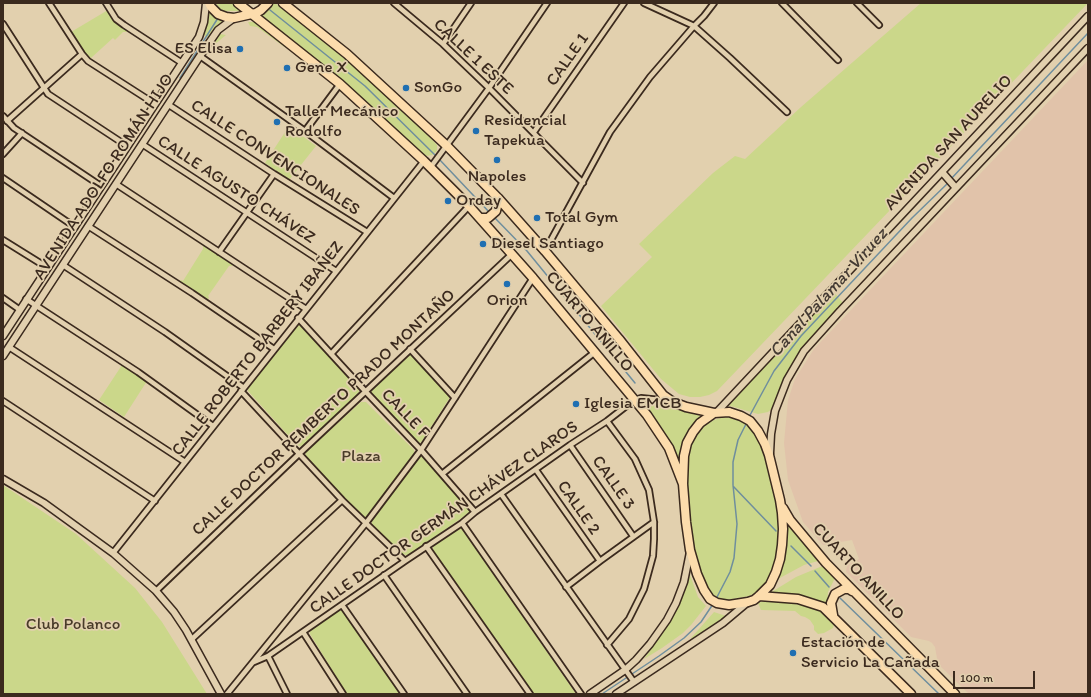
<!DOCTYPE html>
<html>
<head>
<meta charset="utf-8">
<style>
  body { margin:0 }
  #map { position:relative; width:1091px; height:697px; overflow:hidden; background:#e2d0ae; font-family:Itim,sans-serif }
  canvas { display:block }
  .frame { position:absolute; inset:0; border:4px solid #3b2a1e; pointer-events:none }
  .scale { position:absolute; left:953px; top:671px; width:82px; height:18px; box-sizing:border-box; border:2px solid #3b2a1e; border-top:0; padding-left:5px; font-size:12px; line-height:14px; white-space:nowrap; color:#3b2a1e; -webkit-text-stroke:3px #e2d0ae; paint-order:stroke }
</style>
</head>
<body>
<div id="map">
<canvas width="1091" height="697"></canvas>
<div class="frame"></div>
<div class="scale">100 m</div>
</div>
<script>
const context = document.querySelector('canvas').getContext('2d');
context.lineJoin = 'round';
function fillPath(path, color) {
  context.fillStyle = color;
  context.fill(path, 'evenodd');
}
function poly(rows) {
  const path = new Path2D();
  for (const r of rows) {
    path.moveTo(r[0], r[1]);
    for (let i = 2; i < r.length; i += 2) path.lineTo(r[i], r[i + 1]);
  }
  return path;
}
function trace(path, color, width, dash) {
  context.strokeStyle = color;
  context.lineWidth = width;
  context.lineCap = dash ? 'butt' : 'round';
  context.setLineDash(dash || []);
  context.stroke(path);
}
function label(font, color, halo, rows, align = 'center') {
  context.font = font + ' Itim,sans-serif';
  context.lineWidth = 3.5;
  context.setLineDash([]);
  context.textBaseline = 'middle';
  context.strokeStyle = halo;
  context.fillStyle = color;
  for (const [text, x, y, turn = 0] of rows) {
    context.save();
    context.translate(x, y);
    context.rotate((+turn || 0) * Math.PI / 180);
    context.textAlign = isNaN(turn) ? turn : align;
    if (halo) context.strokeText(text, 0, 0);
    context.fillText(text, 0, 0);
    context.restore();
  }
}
const built = poly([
  [1088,60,1088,694,969,694,938,664,935,647,932,643,929,641,911,637,846,572,847,565,859,559,852,540,823,545,803,522,788,480,784,443,788,400,795,379,814,349]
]);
const green = poly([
  [216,3,232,3,242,11,225,11,220,9],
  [272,3,275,3,334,49,388,97,424,131,437,145,437,151,432,155,426,156,322,63,261,15,266,13],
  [921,3,1088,3,717,391,709,395,700,397,690,397,679,394,661,379,601,306,652,257,639,244,713,173,735,156,745,159,801,107],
  [108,10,128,29,126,32,123,32,115,40,113,38,91,58,82,50,71,32],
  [209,10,216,17,223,20,209,38,204,35],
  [248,22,256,22,290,48,288,49,283,46,257,27,250,26],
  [220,34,226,35,214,45,213,44,214,42],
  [289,126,316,146,289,180,265,163],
  [204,245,233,264,232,266,229,266,208,296,209,297,208,300,179,282,181,280,183,281,203,249,203,246],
  [834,292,843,303,802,349,788,371,781,385,773,408,768,412,758,414,727,405],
  [297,325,301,326,358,388,359,392,358,395,303,446,300,446,297,445,248,391,248,386,293,327],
  [410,355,412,355,449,394,450,397,422,441,420,443,417,442,372,394,371,392,373,388],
  [122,365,147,381,124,417,99,400],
  [361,402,366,402,414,450,414,455,365,519,362,518,305,459,306,452],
  [640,402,650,402,701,416,688,430,682,442,679,461,673,447],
  [724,417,738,419,748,425,754,431,762,446,771,475,776,498,779,535,776,558,771,573,765,585,759,591,749,596,721,601,711,594,701,571,695,554,690,529,688,504,687,467,688,448,695,434,703,426,714,420],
  [419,457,423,457,470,508,471,510,470,512,409,555,406,555,402,554,372,525,372,520],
  [3,485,76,534,135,588,162,622,207,694,3,694],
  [788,523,795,534,818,561,804,565,778,579,784,562,787,545],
  [459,527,461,528,576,694,532,694,434,552,433,548,434,545],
  [820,567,826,567,835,578,828,592,827,605,803,597,770,593,796,577],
  [690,575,698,597,706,606,691,625,683,633,662,648,644,659,667,626,678,606],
  [767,600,814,607,823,611,832,618,834,624,833,628,824,633,818,634,814,630,814,626,810,620,805,617,801,616,795,611,761,610,758,603],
  [339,610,343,611,400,694,347,694,310,634,310,630],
  [714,612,726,616,692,639,691,638]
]);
const stream = poly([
  [270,10,365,86,436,156],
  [180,78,218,18],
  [439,159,490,213],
  [950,180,1088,33],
  [494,217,527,251,635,383],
  [749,417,774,371,801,336,912,218,948,183],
  [733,486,776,531],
  [791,546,811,566],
  [815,571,829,587],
  [840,598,939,694],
  [716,599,730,572,734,558,737,524,733,485,733,462,738,440,747,422],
  [602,694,659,656,684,638,701,622,713,604]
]);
const street = poly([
  [49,3,82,54,88,61,155,104],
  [106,3,116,19,124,25,182,63],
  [394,3,443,44,489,88,583,183],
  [644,3,694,26,730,58,787,112],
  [782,3,838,60],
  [857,3,879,25],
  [3,24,48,94,127,146],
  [443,44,471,3],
  [200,56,305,131,394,198],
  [169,105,274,174,367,232],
  [3,116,14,128,101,186],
  [7,121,82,54],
  [305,131,340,84],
  [534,132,624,3],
  [142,144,336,271],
  [3,154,22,133],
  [430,168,489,88,547,3],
  [3,178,75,227],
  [116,184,306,309],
  [88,226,192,293,274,349],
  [3,240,48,268],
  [545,251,610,132,650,77,694,26,704,16,714,3],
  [219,252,274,174],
  [63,265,165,332,244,388],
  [3,298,20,310],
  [26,299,138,372,213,426],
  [298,318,366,392,421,450,475,512],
  [9,347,185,462],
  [410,349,455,398],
  [331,354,469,206],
  [241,391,342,500,405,561],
  [3,401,155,501],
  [607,421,635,459,649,490,654,522,654,539,653,556,644,589,629,619,607,645],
  [570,445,633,536],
  [536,470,600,561],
  [442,474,595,352],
  [501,494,634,682],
  [462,523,581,694],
  [426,546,530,694],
  [113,553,424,161],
  [384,575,467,694],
  [566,587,600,561,654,522],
  [156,591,300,453,512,254],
  [342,605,404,694],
  [303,632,343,694],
  [192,639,342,500],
  [268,656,287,694],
  [254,662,268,656,405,561,462,523,475,512,570,445,607,421,634,400,641,398,670,401],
  [227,694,366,523,421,450,533,278]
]);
const secondary = poly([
  [942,172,956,188],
  [3,336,199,37,204,22,206,3],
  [3,356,200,56,218,30,234,18],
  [716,413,1088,16],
  [770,453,771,434,775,411,787,380,804,351,840,311,1088,48],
  [3,479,44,503,113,553,156,591,174,612,186,630,221,694],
  [590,694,625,670,636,660,650,644,667,620,676,603,684,582,690,552],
  [616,694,723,623,748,602]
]);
const highway = poly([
  [209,3,211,7,218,14,226,17,234,18,256,13,261,10,268,3],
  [238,3,340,84,424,161,469,206,533,278,647,415,669,448,683,484],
  [283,3,347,54,447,146,498,198,545,251,619,339,663,395,673,402,686,407,714,413],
  [480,218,488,218,496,211,498,202,498,198],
  [729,412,741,416,750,421,758,431,765,444,769,455,780,500,782,513,783,529,782,545,780,559,776,572,770,585,759,596,754,600,748,602,729,605,717,603,710,599,704,590,697,574,690,550,686,522,683,484,684,456,687,443,693,432,700,423,714,413,729,412],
  [783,508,790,520,826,563,955,694],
  [759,596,798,599,823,607,911,694],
  [833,615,831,603,835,594,844,589,849,589,852,591]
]);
const markers = [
  [240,49,4,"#1f6fb2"],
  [287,68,4,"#1f6fb2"],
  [406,88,4,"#1f6fb2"],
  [277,122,4,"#1f6fb2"],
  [476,131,4,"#1f6fb2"],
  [497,160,4,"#1f6fb2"],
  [448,201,4,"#1f6fb2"],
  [537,218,4,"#1f6fb2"],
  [483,244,4,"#1f6fb2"],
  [507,284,4,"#1f6fb2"],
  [576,404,4,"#1f6fb2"],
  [793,653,4,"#1f6fb2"]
];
const poiNames = [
  ["ES Elisa",232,49,"right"],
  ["Gene X",295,68],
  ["SonGo",414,88],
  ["Taller Mecánico",285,112],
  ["Rodolfo",285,132],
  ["Residencial",484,121],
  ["Tapekua",484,141],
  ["Napoles",497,177,"center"],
  ["Orday",456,201],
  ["Total Gym",545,218],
  ["Diesel Santiago",491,244],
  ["Orion",507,301,"center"],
  ["Iglesia EMCB",584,404],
  ["Estación de",801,643],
  ["Servicio La Cañada",801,663]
];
const streetNames = [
  ["CALLE 1 ESTE",473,57,43],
  ["CALLE 1",568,60,-55],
  ["AVENIDA SAN AURELIO",949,143,-47],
  ["CALLE CONVENCIONALES",275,158,33],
  ["AVENIDA ADOLFO ROMÁN HIJO",104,177,-57],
  ["CALLE AGUSTO CHÁVEZ",236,190,33],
  ["CUARTO ANILLO",589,322,50],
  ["CALLE ROBERTO BARBERY IBAÑEZ",258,349,-52],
  ["CALLE DOCTOR REMBERTO PRADO MONTAÑO",324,413,-43],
  ["CALLE F",405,414,46],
  ["CALLE 3",613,483,55],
  ["CALLE 2",578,508,55],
  ["CALLE DOCTOR GERMÁN CHÁVEZ CLAROS",444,518,-35],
  ["CUARTO ANILLO",858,572,47]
];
const parkNames = [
  ["Plaza",361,457],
  ["Club Polanco",73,625]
];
const waterNames = [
  ["Canal Palamar Viruez",829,293,-48]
];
fillPath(built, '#e1c3aa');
fillPath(green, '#cbd78a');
trace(stream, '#6f8e9d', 1.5);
trace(street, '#3b2a1e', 8);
trace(secondary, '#3b2a1e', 9);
trace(highway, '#3b2a1e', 11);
trace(street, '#e2d0ae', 4.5);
trace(secondary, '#e2d0ae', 6);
trace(highway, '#fcdcac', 8);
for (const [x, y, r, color] of markers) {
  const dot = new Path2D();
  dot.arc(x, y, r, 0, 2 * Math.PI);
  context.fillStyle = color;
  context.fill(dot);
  trace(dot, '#e2d0ae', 1.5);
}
label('17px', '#3b2a1e', '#e2d0ae', poiNames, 'left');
label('17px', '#3b2a1e', '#e2d0ae', streetNames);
label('17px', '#493b29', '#e2d0ae', parkNames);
label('italic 18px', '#443b33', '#e2d0ae', waterNames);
</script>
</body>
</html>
